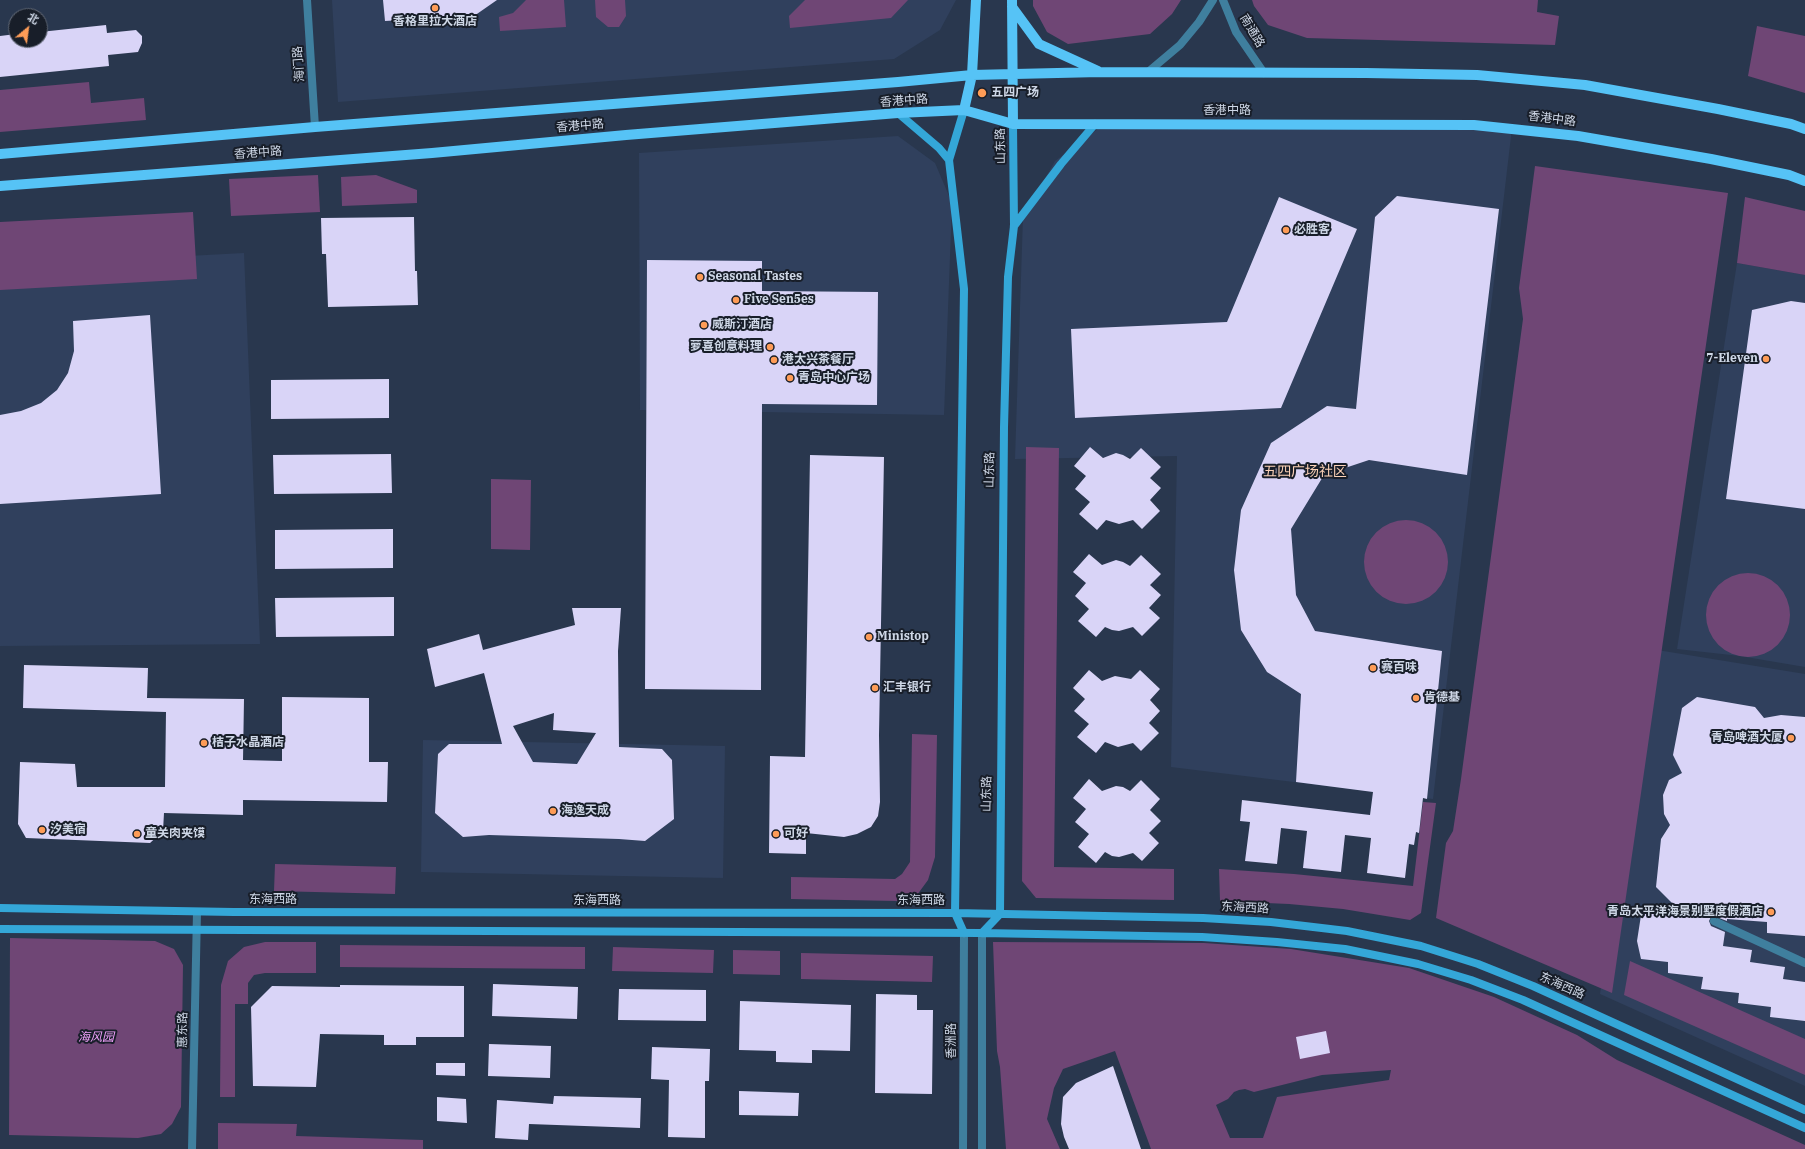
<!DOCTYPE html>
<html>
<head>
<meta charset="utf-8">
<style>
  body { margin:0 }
  #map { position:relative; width:1805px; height:1149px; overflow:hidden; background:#29374e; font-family:"IBM Plex Serif","Noto Sans SC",serif }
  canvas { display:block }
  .north { position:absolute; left:8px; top:8px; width:40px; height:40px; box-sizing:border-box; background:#181e29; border:1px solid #616875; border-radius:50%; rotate:29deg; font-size:11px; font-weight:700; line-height:16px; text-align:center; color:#ced7e6 }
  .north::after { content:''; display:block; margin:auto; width:14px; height:18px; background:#fe9c57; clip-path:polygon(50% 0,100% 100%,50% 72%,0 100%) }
</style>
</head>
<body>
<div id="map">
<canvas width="1805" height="1149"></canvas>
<div class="north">北</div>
</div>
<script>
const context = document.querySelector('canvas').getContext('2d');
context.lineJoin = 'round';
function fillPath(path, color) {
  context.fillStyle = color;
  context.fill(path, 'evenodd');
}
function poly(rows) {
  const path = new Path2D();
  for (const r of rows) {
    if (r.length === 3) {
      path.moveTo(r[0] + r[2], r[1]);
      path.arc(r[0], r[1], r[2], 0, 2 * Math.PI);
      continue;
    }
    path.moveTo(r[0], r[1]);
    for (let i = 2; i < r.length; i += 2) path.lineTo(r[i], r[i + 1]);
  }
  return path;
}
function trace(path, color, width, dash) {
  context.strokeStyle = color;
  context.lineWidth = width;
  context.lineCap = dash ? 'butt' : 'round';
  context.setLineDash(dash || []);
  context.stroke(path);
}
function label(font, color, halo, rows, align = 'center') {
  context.font = font + ' "IBM Plex Serif","Noto Sans SC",serif';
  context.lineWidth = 4;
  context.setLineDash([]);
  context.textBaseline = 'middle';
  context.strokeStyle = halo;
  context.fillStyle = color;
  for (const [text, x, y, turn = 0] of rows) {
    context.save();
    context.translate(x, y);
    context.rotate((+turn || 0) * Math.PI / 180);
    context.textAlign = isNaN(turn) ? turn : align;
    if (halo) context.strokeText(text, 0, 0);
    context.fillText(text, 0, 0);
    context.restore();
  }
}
const built = poly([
  [332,0,956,0,940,30,894,59,338,102],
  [1107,122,1512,128,1433,799,1171,767,1177,456,1015,459,1023,217,1055,161],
  [898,136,935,163,952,203,944,415,640,410,639,153],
  [244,253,260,644,0,646,0,266],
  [1737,263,1805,275,1805,667,1740,656,1677,649],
  [1651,649,1805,674,1805,1086,1600,994],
  [423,740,725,746,723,878,421,872]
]);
const green = poly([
  [526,0,564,0,566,27,500,31,499,17,513,13],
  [595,0,625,0,626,16,619,27,608,27,596,17],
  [805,0,908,0,891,18,790,28,789,16],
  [1033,0,1181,0,1172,14,1150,34,1068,44,1047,32,1033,6],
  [1252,0,1538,0,1537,12,1559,16,1555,45,1307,38,1268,25,1254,6],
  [1757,26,1805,36,1805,93,1748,76],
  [89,82,91,103,144,98,146,120,0,132,0,90],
  [1535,166,1728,193,1612,993,1436,918,1446,843,1453,831,1461,779,1523,319,1519,288],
  [318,175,320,212,231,216,229,179],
  [376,175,417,190,417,203,342,206,341,177],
  [1745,197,1805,211,1805,275,1737,263],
  [193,212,197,279,0,290,0,222],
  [1026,447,1059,448,1054,867,1174,869,1174,900,1036,898,1022,881],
  [491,479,531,480,530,550,491,549],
  [1406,562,42],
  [1748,615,42],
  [912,734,937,735,935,857,928,880,917,895,897,901,791,899,791,877,895,879,902,874,910,862],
  [1423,802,1436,803,1421,913,1410,920,1343,909,1289,904,1220,901,1219,869,1294,874,1413,886],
  [275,864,396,867,395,894,274,891],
  [10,938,155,941,174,949,183,965,181,1107,172,1124,161,1134,138,1138,9,1135],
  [265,942,316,942,316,973,265,973,254,975,248,983,248,1004,235,1004,235,1097,220,1097,221,985,228,961,244,947],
  [993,942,1204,943,1291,949,1409,968,1494,997,1577,1035,1617,1060,1805,1145,1805,1149,1151,1149,1115,1051,1063,1069,1054,1088,1047,1119,1060,1149,1006,1149,1000,1067,997,1051],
  [1391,1070,1389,1080,1277,1097,1263,1138,1230,1138,1216,1105,1228,1099,1234,1092,1239,1090,1245,1089,1254,1092,1322,1075],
  [340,945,585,947,585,969,340,967],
  [613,947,714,950,713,973,612,971],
  [733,950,780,951,780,975,733,974],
  [801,953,933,956,932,982,801,979],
  [1630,961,1805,1039,1805,1075,1624,995],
  [218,1123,297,1124,296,1136,423,1140,423,1149,218,1149]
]);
const building = poly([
  [383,0,497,0,474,16,385,21],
  [106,25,107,33,136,30,142,36,142,43,138,52,108,55,109,66,0,77,0,36,16,34,16,40,40,40,40,32],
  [1397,196,1499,209,1467,475,1369,460,1324,475,1291,529,1296,595,1315,631,1442,651,1427,799,1423,798,1419,833,1416,832,1414,845,1409,844,1405,878,1367,873,1371,838,1345,835,1341,872,1303,868,1307,831,1281,828,1277,864,1245,861,1250,822,1240,821,1242,800,1370,815,1373,792,1296,782,1301,694,1267,672,1241,630,1234,570,1241,510,1271,443,1327,406,1356,409,1375,217],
  [1279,197,1357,229,1281,408,1075,418,1071,329,1227,322],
  [414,217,415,271,417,271,418,305,328,307,326,254,322,254,321,218],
  [647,260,762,261,762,291,878,292,877,405,762,404,761,690,645,689],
  [1791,301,1805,303,1805,509,1726,499,1752,310],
  [150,315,161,494,0,504,0,415,21,411,41,403,57,390,68,373,74,351,73,321],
  [389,379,389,418,271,419,271,380],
  [1090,447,1103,458,1116,453,1123,455,1130,459,1141,448,1161,467,1150,478,1161,488,1150,500,1160,511,1142,529,1133,520,1119,524,1106,520,1097,530,1079,514,1090,502,1075,489,1086,476,1074,466],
  [391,454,392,493,274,494,273,455],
  [810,455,884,457,879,735,880,802,878,816,871,827,857,834,844,837,806,833,806,854,769,853,770,756,805,757],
  [393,529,393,568,275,569,275,530],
  [1089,554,1102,565,1116,560,1123,562,1130,566,1141,555,1161,574,1150,585,1161,595,1149,608,1160,618,1142,636,1133,627,1119,631,1112,630,1105,627,1096,637,1078,621,1089,609,1075,596,1086,583,1073,572],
  [394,597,394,636,276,637,275,598],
  [572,608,621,608,618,651,619,747,662,749,672,760,674,819,645,841,619,839,489,835,463,837,435,813,438,754,449,744,502,744,484,673,435,687,427,649,479,634,483,650,575,625],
  [554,713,553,730,596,733,577,764,533,762,513,726],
  [24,665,148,668,147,698,244,699,243,760,282,761,282,697,369,698,369,762,388,762,387,802,243,800,243,815,164,813,163,831,150,843,26,838,18,824,20,762,75,764,77,787,165,787,166,712,23,708],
  [1089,670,1102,681,1115,676,1131,679,1140,670,1160,689,1150,700,1160,711,1149,723,1159,733,1141,751,1133,743,1118,747,1105,742,1096,753,1077,737,1089,724,1074,711,1085,699,1073,688],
  [1697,697,1755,707,1764,718,1781,715,1805,717,1805,936,1767,933,1767,922,1727,919,1727,921,1714,916,1711,917,1709,921,1711,926,1725,932,1723,946,1752,950,1750,962,1785,967,1783,979,1805,982,1805,1021,1770,1017,1771,1007,1738,1003,1739,993,1701,989,1703,977,1668,973,1668,962,1641,959,1637,941,1642,909,1684,915,1656,887,1661,839,1670,825,1664,814,1663,795,1669,780,1682,773,1673,755,1682,708],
  [1089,779,1102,791,1116,786,1123,787,1130,791,1141,780,1160,799,1150,810,1161,821,1149,833,1159,843,1142,861,1133,853,1119,857,1112,856,1105,852,1096,863,1078,847,1089,834,1075,822,1086,809,1073,798],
  [493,984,578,987,577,1019,492,1016],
  [340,985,464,986,464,1037,416,1037,416,1045,384,1045,384,1035,320,1034,316,1087,253,1086,251,1007,272,986,340,987],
  [619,989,706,990,706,1021,618,1020],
  [876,994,917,995,917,1010,933,1010,932,1094,875,1093],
  [740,1001,851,1005,850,1051,812,1050,812,1063,776,1062,776,1051,739,1050],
  [1326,1031,1330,1053,1300,1059,1296,1037],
  [489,1044,551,1046,550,1078,488,1076],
  [652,1047,710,1049,709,1081,705,1081,705,1138,668,1137,669,1080,651,1079],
  [436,1063,465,1063,465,1076,436,1075],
  [1113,1066,1141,1149,1069,1149,1064,1137,1061,1124,1063,1097,1076,1083],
  [739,1091,799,1093,798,1116,739,1115],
  [554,1096,641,1098,640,1128,529,1124,528,1140,495,1138,497,1100,553,1104],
  [437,1097,466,1099,467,1123,437,1121]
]);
const minor = poly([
  [307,0,315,127],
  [1714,921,1805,963],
  [192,1149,197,912]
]);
const tertiary = poly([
  [1223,0,1236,32,1264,73],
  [1148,72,1180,45,1199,22,1213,0],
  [963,1149,964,933],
  [982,1149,982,933]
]);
const secondary = poly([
  [964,110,949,160,964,289,955,913,964,933],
  [898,113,939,148,949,160],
  [1014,226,1061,164,1095,124],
  [0,908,234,912,955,913,1203,918,1271,922,1347,931,1421,946,1478,964,1533,986,1805,1110],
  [0,929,982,933,1202,937,1277,942,1345,949,1418,964,1471,980,1523,1000,1805,1128],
  [982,933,1000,914,1004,427,1008,277,1014,226,1013,124]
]);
const primary = poly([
  [1012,0,1013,124],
  [1012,7,1039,44,1098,71],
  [964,110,972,75,976,0],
  [0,154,315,127,898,82,972,75,1100,72,1366,73,1477,75,1585,85,1718,109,1791,124,1805,129],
  [0,186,432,153,626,135,898,113,964,110,1013,124,1474,125,1578,136,1711,159,1789,175,1805,181]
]);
const markers = [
  [435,8,4,"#fe9c57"],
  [982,93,5,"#fe9c57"],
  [1286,230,4,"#fe9c57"],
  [700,277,4,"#fe9c57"],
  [736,300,4,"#fe9c57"],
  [704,325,4,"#fe9c57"],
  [770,347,4,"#fe9c57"],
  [1766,359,4,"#fe9c57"],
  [774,360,4,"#fe9c57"],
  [790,378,4,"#fe9c57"],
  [869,637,4,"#fe9c57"],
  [1373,668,4,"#fe9c57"],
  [875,688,4,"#fe9c57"],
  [1416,698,4,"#fe9c57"],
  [1791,738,4,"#fe9c57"],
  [204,743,4,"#fe9c57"],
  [553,811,4,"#fe9c57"],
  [42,830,4,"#fe9c57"],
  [137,834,4,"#fe9c57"],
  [776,834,4,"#fe9c57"],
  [1771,912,4,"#fe9c57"]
];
const poiNames = [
  ["香格里拉大酒店",435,22,"center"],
  ["五四广场",991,93],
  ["必胜客",1294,230],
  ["Seasonal Tastes",708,277],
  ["Five Sen5es",744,300],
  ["威斯汀酒店",712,325],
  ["萝喜创意料理",762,347,"right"],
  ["7-Eleven",1758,359,"right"],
  ["港太兴茶餐厅",782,360],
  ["青岛中心广场",798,378],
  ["Ministop",877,637],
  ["赛百味",1381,668],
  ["汇丰银行",883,688],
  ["肯德基",1424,698],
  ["青岛啤酒大厦",1783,738,"right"],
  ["桔子水晶酒店",212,743],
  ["海逸天成",561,811],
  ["汐美宿",50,830],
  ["童关肉夹馍",145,834],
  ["可好",784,834],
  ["青岛太平洋海景别墅度假酒店",1763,912,"right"]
];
const streetNames = [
  ["南通路",1252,31,59],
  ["海门路",299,64,-94],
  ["香港中路",904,101,-4],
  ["香港中路",1227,111],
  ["香港中路",1552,119,7],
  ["香港中路",580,126,-5],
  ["山东路",1001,146,-91],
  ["香港中路",258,153,-4],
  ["山东路",990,470,-89],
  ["山东路",987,794,-89],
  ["东海西路",273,900],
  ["东海西路",597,901],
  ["东海西路",921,901],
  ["东海西路",1245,908,3],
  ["东海西路",1562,986,24],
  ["惠东路",183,1030,-89],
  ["香洲路",952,1041,-90]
];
const parkNames = [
  ["海风园",96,1038]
];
const quarterNames = [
  ["五四广场社区",1305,472]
];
fillPath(built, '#30405d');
fillPath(green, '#6f4675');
fillPath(building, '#d9d4f7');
trace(minor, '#3f7f9e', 8);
trace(tertiary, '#3f7f9e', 8);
trace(secondary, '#34a7d8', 8);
trace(primary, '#56c3f6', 10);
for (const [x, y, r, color] of markers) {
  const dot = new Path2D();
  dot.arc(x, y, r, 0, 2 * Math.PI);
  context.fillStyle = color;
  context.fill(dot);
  trace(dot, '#181e29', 1.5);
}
label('bold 12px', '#ced7e6', '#181e29', poiNames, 'left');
label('12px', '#ced7e6', '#181e29', streetNames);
label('italic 12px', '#f1a1fc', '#181e29', parkNames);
label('14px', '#fcd2b7', '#181e29', quarterNames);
</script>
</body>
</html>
